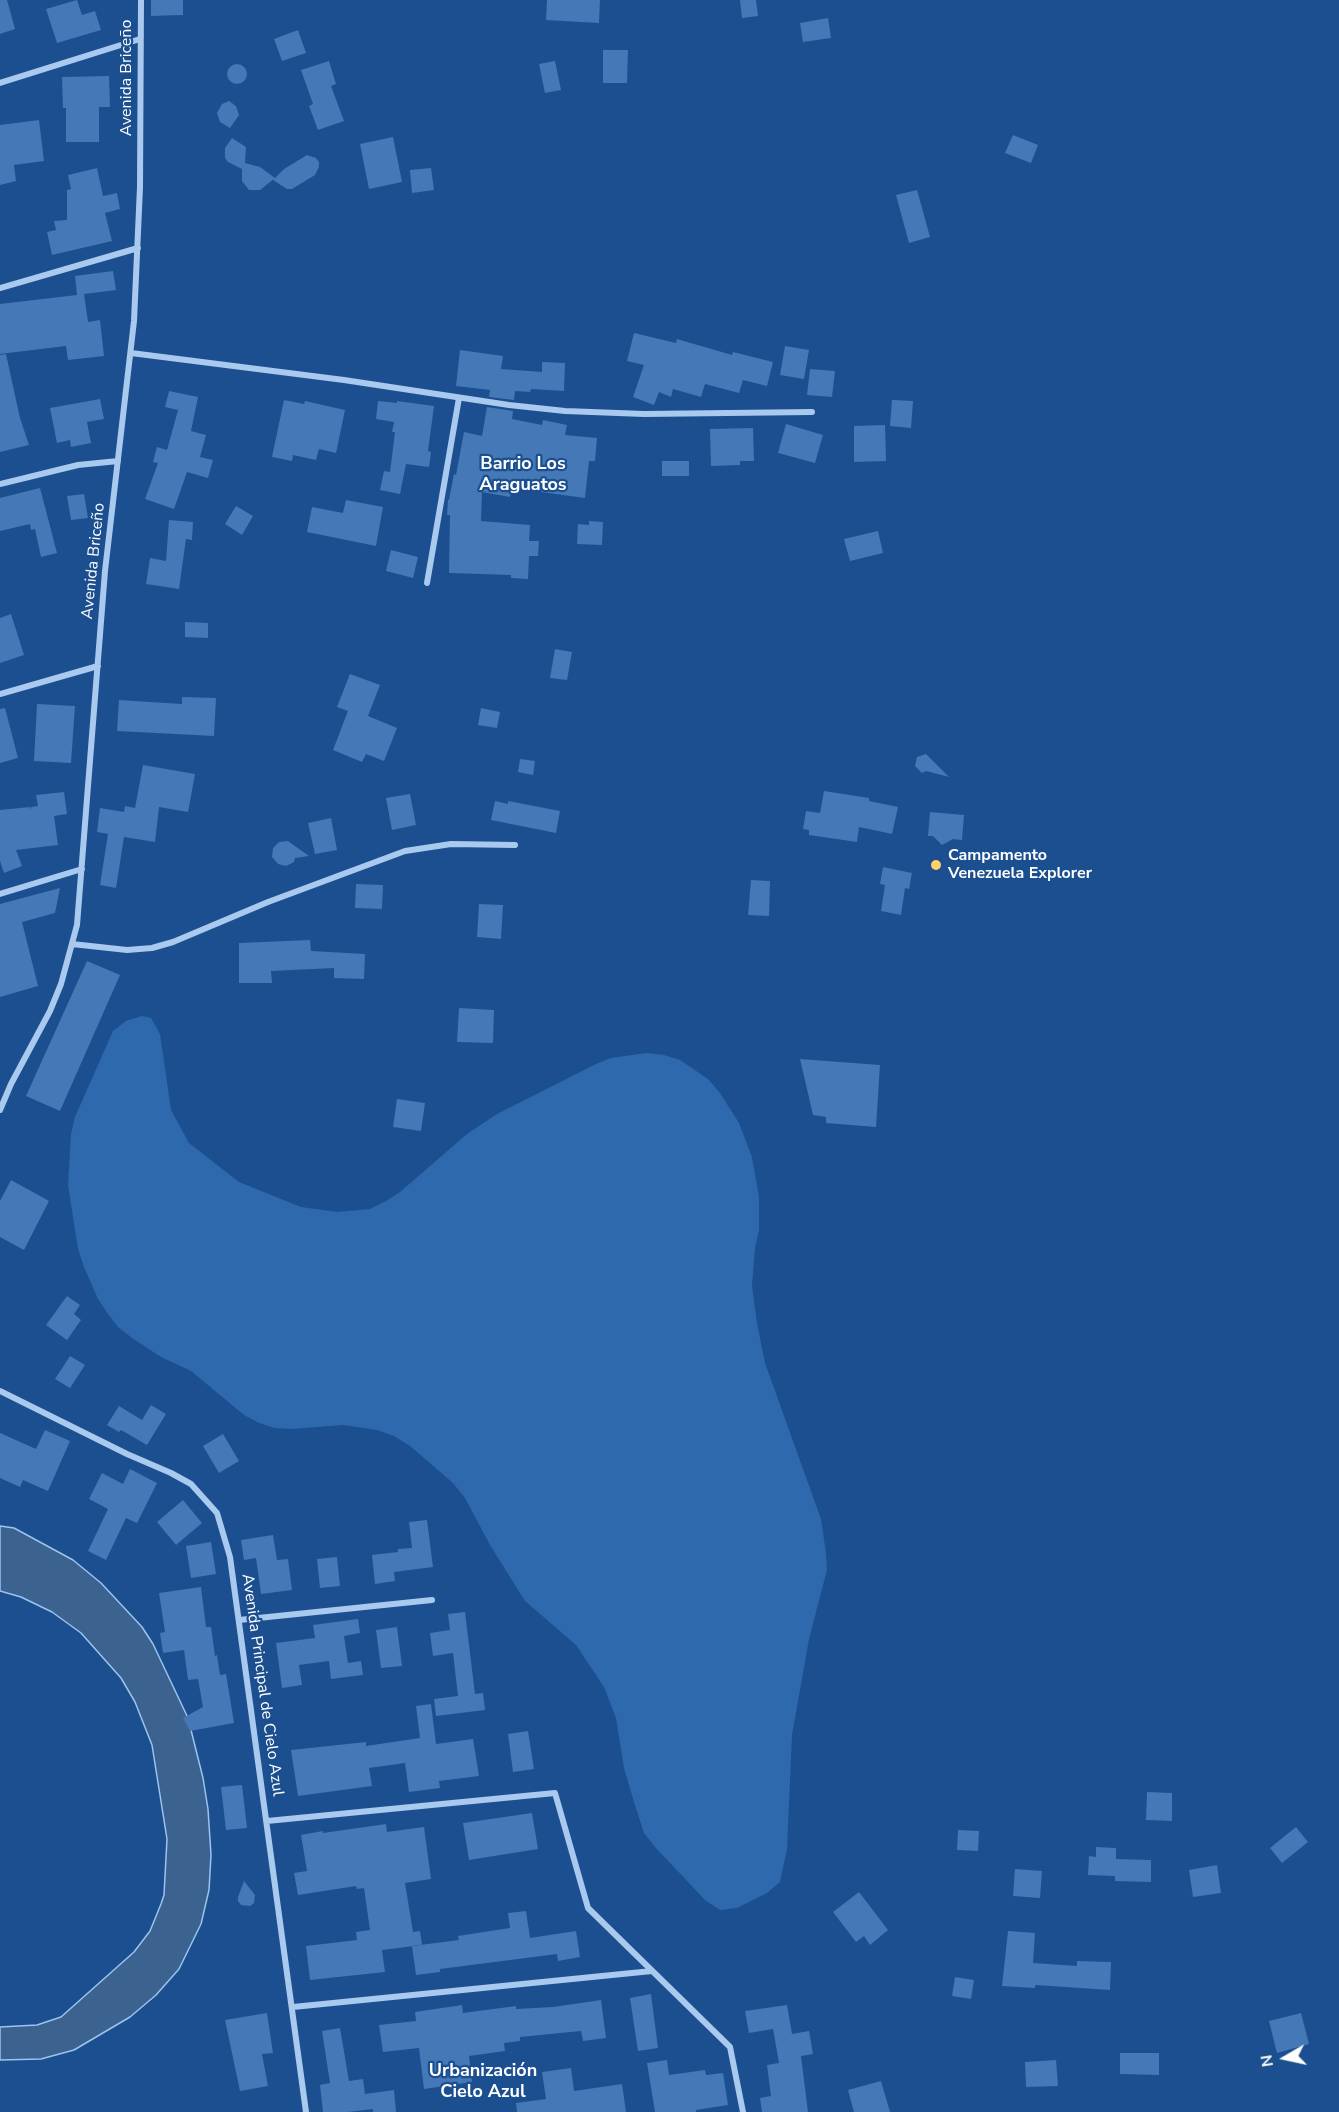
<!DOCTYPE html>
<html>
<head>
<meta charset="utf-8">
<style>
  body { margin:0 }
  #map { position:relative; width:1339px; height:2112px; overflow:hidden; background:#1b4f8f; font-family:"Nunito Sans",sans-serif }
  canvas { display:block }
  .north { position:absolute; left:1255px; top:2028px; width:60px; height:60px; -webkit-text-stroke:4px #1b4f8f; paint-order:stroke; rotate:261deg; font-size:16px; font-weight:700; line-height:24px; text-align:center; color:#fff }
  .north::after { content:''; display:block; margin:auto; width:21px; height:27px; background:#fff; clip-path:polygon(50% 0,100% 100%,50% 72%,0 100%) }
</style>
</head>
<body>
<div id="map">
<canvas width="1339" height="2112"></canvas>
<div class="north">N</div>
</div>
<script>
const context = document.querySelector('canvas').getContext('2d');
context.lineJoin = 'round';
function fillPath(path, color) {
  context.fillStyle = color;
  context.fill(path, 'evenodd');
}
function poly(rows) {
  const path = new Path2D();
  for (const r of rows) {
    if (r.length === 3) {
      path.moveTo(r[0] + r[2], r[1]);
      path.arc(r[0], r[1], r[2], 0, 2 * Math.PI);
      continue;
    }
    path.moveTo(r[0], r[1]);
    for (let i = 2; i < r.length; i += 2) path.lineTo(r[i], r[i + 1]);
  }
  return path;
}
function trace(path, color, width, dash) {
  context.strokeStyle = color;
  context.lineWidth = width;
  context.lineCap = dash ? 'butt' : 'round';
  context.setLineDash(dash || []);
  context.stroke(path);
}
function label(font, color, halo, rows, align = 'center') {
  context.font = font + ' "Nunito Sans",sans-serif';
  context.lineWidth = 4.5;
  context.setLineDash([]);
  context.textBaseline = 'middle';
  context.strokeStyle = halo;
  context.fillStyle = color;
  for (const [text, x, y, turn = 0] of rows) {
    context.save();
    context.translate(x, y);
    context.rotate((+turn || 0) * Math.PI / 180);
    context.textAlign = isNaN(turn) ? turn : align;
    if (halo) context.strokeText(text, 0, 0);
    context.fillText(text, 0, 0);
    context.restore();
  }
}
const green = poly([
  [142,1016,151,1018,160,1034,171,1110,189,1143,239,1182,301,1207,337,1212,370,1209,386,1201,400,1192,467,1134,497,1114,596,1064,611,1058,646,1053,664,1055,680,1060,708,1079,720,1093,739,1123,752,1157,759,1197,759,1230,755,1248,752,1286,757,1323,765,1363,821,1519,826,1553,827,1570,809,1639,792,1735,787,1849,780,1882,767,1893,737,1908,720,1910,705,1900,655,1847,644,1833,634,1802,624,1768,616,1718,604,1687,576,1645,525,1601,490,1545,465,1498,453,1483,410,1446,394,1436,377,1430,343,1425,292,1429,275,1428,259,1423,244,1415,191,1371,161,1357,132,1338,118,1327,108,1314,98,1299,84,1267,78,1249,68,1185,71,1134,75,1117,113,1031,126,1021]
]);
const water = poly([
  [0,1526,14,1528,73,1560,101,1583,142,1627,153,1644,188,1718,203,1778,208,1809,211,1855,209,1890,201,1924,179,1969,156,1995,130,2017,74,2050,41,2059,0,2060,0,2027,37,2025,61,2017,134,1952,150,1931,161,1904,164,1895,167,1839,152,1745,135,1702,121,1678,81,1633,52,1612,21,1597,0,1591,0,1526]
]);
const building = poly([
  [0,0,7,0,15,29,0,34],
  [77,0,82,15,95,11,101,30,57,43,46,9],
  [151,0,183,0,183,15,151,16],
  [547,0,600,0,599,23,546,20],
  [740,0,756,0,758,16,742,18],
  [828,18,831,38,803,42,800,23],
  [298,30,306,53,282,61,274,39],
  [603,50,628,50,627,83,603,83],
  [329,61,336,84,331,86,344,121,318,130,309,106,313,104,301,70],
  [555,61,561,90,545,93,539,64],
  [237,74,10],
  [109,76,110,107,99,107,99,142,66,142,66,108,63,108,62,77],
  [229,101,236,106,239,115,230,128,220,122,217,113,222,104],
  [39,120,44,161,14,165,16,181,0,185,0,125],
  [1013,135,1038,145,1031,163,1005,153],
  [393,137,402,182,369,189,360,144],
  [232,138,246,147,245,163,260,167,275,178,260,190,249,190,242,181,242,169,228,162,225,158,225,148],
  [307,155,316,158,319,162,319,167,315,175,292,189,287,189,273,180,284,169],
  [97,168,103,196,117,193,120,209,105,213,112,241,52,255,47,232,56,230,54,221,67,220,67,190,71,189,68,175],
  [431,168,434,190,412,193,410,170],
  [917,190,930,237,909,243,896,195],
  [113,271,116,290,84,294,88,322,100,320,104,356,68,360,66,346,0,354,0,304,77,295,75,276],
  [634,333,676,343,677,339,732,355,733,352,773,362,767,386,743,380,739,393,705,384,701,397,673,389,671,397,659,392,654,405,633,397,644,365,627,361],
  [785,346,809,350,804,379,780,375],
  [460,350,503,356,501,369,542,372,542,362,565,363,564,391,531,389,530,392,515,391,514,400,489,397,490,390,456,386],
  [6,354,20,418,29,445,0,452,0,355],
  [810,369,835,371,832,397,807,395],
  [169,391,198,397,191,431,206,435,200,457,213,460,208,478,187,472,174,509,145,499,158,463,153,462,157,447,167,450,178,410,165,407],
  [100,399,104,419,87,422,91,443,71,447,70,440,57,443,50,408],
  [284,400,304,404,305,401,345,410,336,453,319,449,316,460,293,455,292,461,272,457],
  [892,400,913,401,911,428,890,426],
  [378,401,397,403,397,401,434,406,428,451,431,452,429,467,406,464,400,494,380,490,384,471,390,472,395,432,392,432,394,422,376,419],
  [487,407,513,411,512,419,542,425,543,420,567,425,565,435,597,438,595,461,589,461,585,498,512,488,510,497,482,492,481,521,530,525,529,541,539,541,538,556,529,556,528,579,511,578,511,575,449,573,450,515,447,515,448,500,449,500,454,474,456,475,464,432,482,436],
  [786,424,823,435,815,463,778,453],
  [885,425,886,461,854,462,854,426],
  [753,428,754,461,740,461,740,465,711,466,710,429],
  [662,461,689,461,689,476,662,476],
  [40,488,57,553,41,557,35,529,31,530,30,524,0,531,0,498],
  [84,494,88,518,71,520,67,496],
  [346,500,383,507,376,546,307,532,312,507,343,513],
  [236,506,253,516,242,535,225,524],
  [169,520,193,522,192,540,186,539,179,589,146,584,150,558,166,561],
  [589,521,603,522,602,545,577,544,578,524,589,525],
  [878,531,883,553,850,561,844,539],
  [391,550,418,557,413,578,386,571],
  [11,614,24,655,0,663,0,618],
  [185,622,208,623,208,638,185,637],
  [555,649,572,652,567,680,550,678],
  [350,674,380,685,368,716,397,728,384,761,366,754,362,762,333,750,348,711,337,707],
  [182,697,216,698,214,736,117,731,119,700,182,704],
  [37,704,75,706,71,763,34,761],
  [5,708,18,758,0,763,0,709],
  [481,708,500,712,497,728,478,725],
  [926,754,949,777,926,771,922,773,915,766,917,757],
  [520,759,535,761,533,775,518,772],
  [143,765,195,774,188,812,159,807,155,842,124,837,116,888,100,885,108,834,97,832,100,808,124,812,125,806,135,808],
  [824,791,869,798,869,801,898,807,892,834,859,827,857,842,809,835,809,830,803,829,806,811,820,813],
  [64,792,67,814,54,816,58,845,16,850,22,866,4,873,0,861,0,810,30,807,31,810,31,807,38,806,36,795],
  [410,794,416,825,392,830,386,798],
  [495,801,508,804,508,801,560,811,556,833,491,820],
  [930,812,964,815,962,840,953,839,942,845,933,836,928,836],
  [331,818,337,850,315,854,308,823],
  [288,841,309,856,295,858,294,862,286,866,278,864,272,857,273,848,279,842],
  [883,867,912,873,909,889,905,888,901,915,881,911,885,885,880,884],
  [751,880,770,881,769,916,748,915],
  [356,884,383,885,382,909,355,908],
  [60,888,55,913,22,922,38,986,0,997,0,904],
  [479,904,503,905,501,939,477,937],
  [310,940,311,951,365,954,364,979,334,978,334,968,271,971,272,983,239,983,239,943],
  [87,961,120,975,60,1111,26,1096],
  [459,1008,494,1010,493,1043,457,1042],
  [800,1059,880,1065,876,1127,826,1123,826,1117,813,1115],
  [397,1099,425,1103,421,1131,393,1127],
  [11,1180,49,1201,24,1250,0,1237,0,1201],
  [67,1296,80,1305,74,1314,81,1320,67,1340,46,1325],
  [70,1356,85,1365,70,1388,55,1379],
  [151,1405,166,1414,147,1445,121,1430,119,1432,107,1425,119,1406,142,1420],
  [45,1430,70,1441,48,1491,23,1480,20,1487,0,1478,0,1433,36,1449],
  [223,1434,239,1461,219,1473,203,1446],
  [130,1469,157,1483,137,1523,126,1518,106,1560,88,1551,108,1509,89,1499,102,1473,123,1484],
  [183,1500,202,1523,176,1545,157,1522],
  [427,1520,433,1567,394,1572,395,1581,375,1584,372,1555,398,1552,398,1549,412,1548,409,1522],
  [273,1535,277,1560,288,1559,292,1590,261,1594,256,1558,244,1560,241,1540],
  [211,1542,216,1574,191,1578,186,1546],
  [337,1557,340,1586,320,1588,317,1559],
  [201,1587,206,1627,211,1627,215,1656,217,1655,220,1675,226,1674,234,1723,190,1731,183,1718,203,1707,198,1679,188,1680,184,1650,163,1653,160,1633,165,1632,159,1593],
  [465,1612,475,1694,483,1693,485,1710,436,1716,434,1699,458,1696,453,1653,433,1656,430,1633,450,1630,448,1614],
  [358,1619,360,1633,344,1636,348,1663,361,1661,363,1675,331,1679,329,1661,299,1665,302,1685,282,1688,276,1643,315,1638,313,1625],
  [397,1627,402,1666,381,1668,376,1630],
  [431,1704,436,1744,473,1739,479,1776,439,1781,440,1788,409,1792,405,1763,369,1768,372,1786,298,1796,291,1750,366,1742,366,1746,420,1738,416,1706],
  [528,1731,534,1769,513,1772,508,1734],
  [242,1785,247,1828,226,1830,221,1787],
  [1147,1792,1172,1793,1172,1821,1146,1820],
  [532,1813,538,1849,469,1860,463,1823],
  [386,1824,387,1832,424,1827,431,1879,405,1883,413,1932,420,1931,422,1945,382,1950,385,1972,310,1980,306,1946,357,1940,356,1932,370,1930,364,1888,357,1889,356,1886,298,1895,294,1873,307,1871,301,1835,323,1831,323,1833],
  [1296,1827,1308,1842,1282,1863,1270,1848],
  [958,1830,979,1831,978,1851,957,1850],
  [1096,1847,1116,1848,1116,1859,1151,1860,1151,1882,1115,1881,1115,1876,1088,1875,1089,1856,1096,1857],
  [1217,1865,1221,1893,1193,1897,1189,1870],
  [1015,1869,1042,1871,1040,1898,1013,1896],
  [244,1881,255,1895,254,1903,250,1906,241,1905,238,1901,238,1897],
  [859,1892,888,1930,870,1945,864,1936,856,1942,833,1912],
  [526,1911,530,1938,576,1931,580,1957,558,1961,557,1954,440,1969,440,1972,416,1975,412,1946,459,1940,458,1936,510,1928,508,1913],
  [1008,1931,1035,1933,1033,1963,1077,1966,1077,1961,1111,1962,1110,1990,1035,1985,1035,1988,1002,1986],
  [955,1977,974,1980,971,1999,952,1996],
  [651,1994,658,2048,638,2051,630,1998],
  [601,2000,606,2038,583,2041,581,2031,520,2037,520,2041,504,2043,505,2051,469,2056,472,2082,424,2089,419,2048,383,2052,379,2025,416,2021,415,2012,462,2005,463,2013,516,2006,516,2009,553,2007],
  [787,2005,792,2034,809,2031,813,2054,801,2056,808,2112,762,2112,760,2098,771,2096,767,2065,779,2063,773,2029,749,2033,745,2011],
  [267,2013,273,2053,262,2054,268,2086,240,2091,225,2020],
  [1301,2013,1309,2044,1277,2053,1269,2021],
  [340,2028,349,2081,363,2079,365,2094,394,2090,396,2112,373,2112,373,2109,348,2112,323,2112,320,2085,330,2083,322,2031],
  [1120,2053,1159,2053,1159,2075,1120,2074],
  [667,2060,669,2075,705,2070,706,2075,723,2073,728,2105,696,2110,696,2112,655,2112,647,2063],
  [1056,2060,1058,2086,1026,2087,1025,2062],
  [571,2068,574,2091,622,2084,626,2112,517,2112,516,2103,546,2099,542,2072],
  [881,2081,890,2112,854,2112,848,2090]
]);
const street = poly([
  [0,83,140,39],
  [0,288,138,248],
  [131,353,344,380,509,405,565,411,644,414,812,412],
  [0,484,78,465,118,461],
  [427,583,459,398],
  [0,694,98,666],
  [0,894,82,869],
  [72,944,127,950,152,948,173,942,268,902,405,851,451,844,515,845],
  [0,1110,11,1084,50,1011,61,984,77,925,105,571,134,321,140,187,141,0],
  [0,1391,127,1454,171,1473,191,1484,217,1513,230,1557,306,2112],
  [239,1620,432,1600],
  [267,1821,555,1793,588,1908,730,2047,743,2112],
  [293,2007,652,1971]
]);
const markers = [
  [936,865,6,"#ffd166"]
];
const streetNames = [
  ["Avenida Briceño",127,78,-90],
  ["Avenida Briceño",94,561,-84],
  ["Avenida Principal de Cielo Azul",262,1685,82]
];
const poiNames = [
  ["Campamento",948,856],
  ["Venezuela Explorer",948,874]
];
const neighbourhoodNames = [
  ["Barrio Los",523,465],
  ["Araguatos",523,486],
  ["Urbanización",483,2072],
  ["Cielo Azul",483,2093]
];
fillPath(green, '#2e69ad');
fillPath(water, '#3c6290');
trace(water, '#9cc4f0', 1.5);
fillPath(building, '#4478b7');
trace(street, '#a9c9ee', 6);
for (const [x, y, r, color] of markers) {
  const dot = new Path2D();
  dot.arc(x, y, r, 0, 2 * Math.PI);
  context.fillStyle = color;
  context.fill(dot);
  trace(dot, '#1b4f8f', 2);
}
label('16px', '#fff', '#1b4f8f', streetNames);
label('bold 16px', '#fff', '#1b4f8f', poiNames, 'left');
label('bold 18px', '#fff', '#1b4f8f', neighbourhoodNames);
</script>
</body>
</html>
